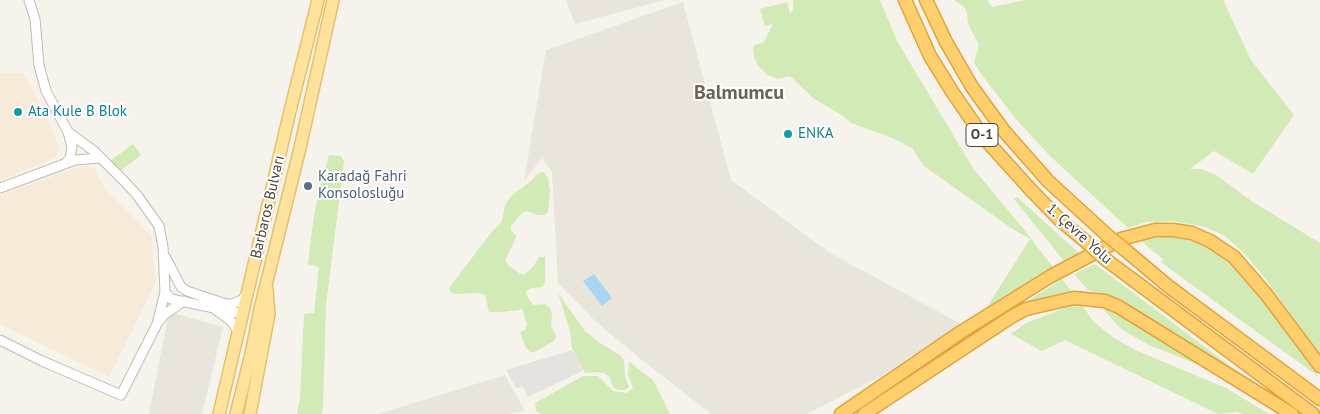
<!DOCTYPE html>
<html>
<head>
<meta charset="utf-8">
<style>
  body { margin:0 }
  canvas { display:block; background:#f6f3ec }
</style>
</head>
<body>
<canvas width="1320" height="414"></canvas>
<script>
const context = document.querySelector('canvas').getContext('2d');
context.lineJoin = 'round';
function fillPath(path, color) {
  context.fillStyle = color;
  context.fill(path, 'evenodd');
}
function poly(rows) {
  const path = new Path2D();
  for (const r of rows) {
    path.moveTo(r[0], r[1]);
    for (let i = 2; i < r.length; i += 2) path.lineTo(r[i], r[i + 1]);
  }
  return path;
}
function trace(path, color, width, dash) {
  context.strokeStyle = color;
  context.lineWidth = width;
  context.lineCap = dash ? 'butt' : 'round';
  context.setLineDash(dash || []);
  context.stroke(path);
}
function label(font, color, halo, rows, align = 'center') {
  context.font = font + ' "PT Sans",sans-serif';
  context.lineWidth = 4;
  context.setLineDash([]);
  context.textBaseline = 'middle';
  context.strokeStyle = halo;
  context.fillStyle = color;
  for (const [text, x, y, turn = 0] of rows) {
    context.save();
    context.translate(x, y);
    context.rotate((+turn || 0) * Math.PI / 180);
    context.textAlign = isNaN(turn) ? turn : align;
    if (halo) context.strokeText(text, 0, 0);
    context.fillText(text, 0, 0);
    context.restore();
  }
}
const residential = poly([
  [566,0,665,0,575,24],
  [683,2,731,180,830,253,961,324,877,378,807,414,711,414,642,360,595,321,558,283,552,172,542,158,524,181,546,50],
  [169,312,223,327,202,414,149,414],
  [505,375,525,411,509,414,378,414]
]);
const commercial = poly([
  [0,73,23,73,42,106,60,148,56,157,0,181],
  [85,165,94,168,106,189,151,236,156,282,109,377,0,324,0,195]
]);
const green = poly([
  [793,0,880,0,897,41,973,168,1026,232,1055,270,985,310,1030,239,1011,228,924,166,912,148,892,138,851,123,843,116,813,98,790,76,778,79,768,75,759,67,754,57,753,46,764,42,773,24,765,26,760,9,787,2,790,13,793,10],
  [954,0,987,0,992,7,1025,0,1223,0,1251,60,1294,115,1253,174,1214,151,1190,169,1201,169,1216,175,1253,202,1320,243,1320,355,1265,278,1245,254,1225,236,1205,227,1173,221,1146,222,1128,228,1050,156,1016,119,981,74,974,62,979,45,968,24,967,12,964,7],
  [133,144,141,155,119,172,110,161],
  [329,155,341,156,344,161,326,305,323,408,321,414,297,414,300,398,304,314,314,313,319,267,308,264,313,222,316,205],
  [544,172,548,178,550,191,548,212,544,215,538,215,527,211,522,213,511,226,511,231,516,235,515,240,505,260,508,265,519,273,524,275,533,267,539,257,545,257,545,282,542,287,531,288,526,291,527,296,533,305,545,304,550,308,552,314,551,326,556,336,554,341,535,352,530,352,526,348,522,338,520,332,525,330,527,325,522,308,520,310,502,312,489,312,485,295,480,293,455,294,450,292,449,288,494,229,498,226,502,221,505,205,511,196,531,181,538,173],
  [1017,197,1079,253,1064,261,1014,199],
  [1170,236,1189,237,1208,245,1227,257,1252,286,1319,377,1181,277,1161,262,1163,259,1140,240],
  [1095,264,1234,369,1233,371,1128,304,1110,296,1088,290,1074,274],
  [1062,279,1072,292,1059,294,1029,303,1028,301],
  [558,293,585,331,600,343,620,355,624,360,625,376,629,387,625,390,619,390,614,388,611,383,610,378,606,374,596,372,585,373,572,348,570,331],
  [1070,306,1083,307,1093,321,1114,338,1135,350,1226,388,1269,414,1243,414,1237,412,1218,414,1065,340,1042,351,1011,334,1026,323],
  [1103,309,1115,313,1136,323,1214,371,1149,345,1121,329],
  [629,362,653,380,670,414,542,414,536,411,535,403,583,376,598,376,613,391,627,393,633,388,628,375]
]);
const parking = poly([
  [572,350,580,362,583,371,528,397,523,387,516,388,506,370]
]);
const water = poly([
  [594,274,612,298,602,306,583,281]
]);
const minor = poly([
  [29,0,35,19,39,65,46,91,68,132,72,147,70,158,65,164],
  [68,132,94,151,124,181,137,195,159,226,163,247,165,292,158,320],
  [0,188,75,160,99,158],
  [166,258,181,287,187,291,226,304,232,304,242,300,247,293],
  [165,292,171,299,243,314],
  [216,310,230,320,239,332],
  [0,340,42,361,121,395,158,322,165,314,184,301]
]);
const major = poly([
  [219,414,290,111,318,0],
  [236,414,251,354,260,309,300,148,333,0],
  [250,414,269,314,267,289]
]);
const highway = poly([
  [905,0,930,56,953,93,984,138,1030,189,1060,220,1091,246],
  [926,0,946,42,972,87,1004,131,1048,181,1108,236],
  [1124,249,1168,286,1320,399],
  [1105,259,1313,414],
  [841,414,961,332,1051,276,1121,239,1155,230,1173,230,1192,233,1210,241,1234,257,1266,294,1320,366],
  [864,414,1011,317,1026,309,1074,298,1105,301,1119,307,1292,414]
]);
const highwayBridge = poly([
  [1108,236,1124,249],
  [1091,246,1105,259]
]);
const markers = [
  [18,112,5,"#0f9aa8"],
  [788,134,5,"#0f9aa8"],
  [308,186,5,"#5c6f8a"]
];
const shields = [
  [982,135,32]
];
const shieldNames = [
  ["O-1",982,135]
];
const cultureNames = [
  ["Ata Kule B Blok",28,112],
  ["ENKA",798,134]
];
const serviceNames = [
  ["Karadağ Fahri",318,177],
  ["Konsolosluğu",318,194]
];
const streetNames = [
  ["Barbaros Bulvarı",268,207,-77],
  ["1. Çevre Yolu",1079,234,42]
];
const districtNames = [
  ["Balmumcu",739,93]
];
fillPath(residential, '#eae5da');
fillPath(commercial, '#f7ead8');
fillPath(green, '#d2eab5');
fillPath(parking, '#e5e3e0');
fillPath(water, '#a9d4f2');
trace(minor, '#c2bbae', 11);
trace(major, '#e6c16a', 14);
trace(highway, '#e0a43c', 15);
trace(minor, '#fff', 9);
trace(major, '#ffe39c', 11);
trace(highway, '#ffcf6e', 12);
trace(highwayBridge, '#e0a43c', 15, []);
trace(highwayBridge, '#ffcf6e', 12);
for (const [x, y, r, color] of markers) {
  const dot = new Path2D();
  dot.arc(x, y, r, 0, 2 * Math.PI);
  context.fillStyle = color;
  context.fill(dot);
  trace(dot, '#fff', 2);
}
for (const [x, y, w] of shields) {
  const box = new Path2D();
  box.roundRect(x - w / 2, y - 11.5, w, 23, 4);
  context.fillStyle = '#fff';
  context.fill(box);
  trace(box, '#4b4439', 1);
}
label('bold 14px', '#4b4439', null, shieldNames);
label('15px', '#0d838f', '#fff', cultureNames, 'left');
label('15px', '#4e5e75', '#fff', serviceNames, 'left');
label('15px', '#4b4439', '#fff', streetNames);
label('bold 20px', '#6e6250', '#fff', districtNames);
</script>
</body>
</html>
